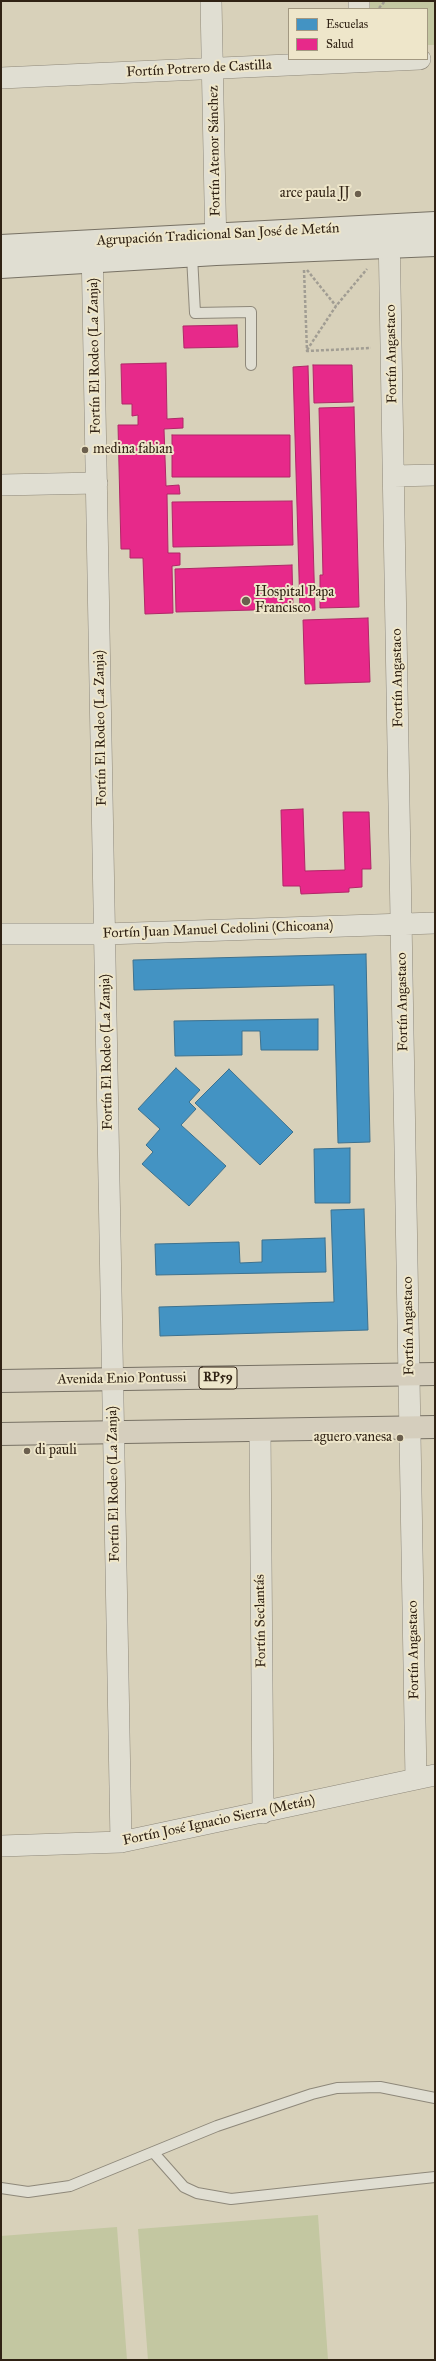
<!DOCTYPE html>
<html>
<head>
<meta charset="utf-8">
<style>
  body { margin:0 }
  #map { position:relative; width:436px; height:2361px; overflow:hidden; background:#d8d1ba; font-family:"IM FELL Great Primer",serif }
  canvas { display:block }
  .frame { position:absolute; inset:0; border:2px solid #302214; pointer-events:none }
  .legend { position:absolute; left:288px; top:8px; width:140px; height:52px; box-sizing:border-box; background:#eee6ca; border:1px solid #a29881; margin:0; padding:5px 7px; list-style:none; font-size:12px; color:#302214 }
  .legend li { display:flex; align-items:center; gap:8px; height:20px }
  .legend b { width:20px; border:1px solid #a29881 }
</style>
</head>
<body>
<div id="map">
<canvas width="436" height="2361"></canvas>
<div class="frame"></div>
<ul class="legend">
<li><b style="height:11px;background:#4393c3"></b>Escuelas</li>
<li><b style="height:11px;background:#e7298a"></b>Salud</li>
</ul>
</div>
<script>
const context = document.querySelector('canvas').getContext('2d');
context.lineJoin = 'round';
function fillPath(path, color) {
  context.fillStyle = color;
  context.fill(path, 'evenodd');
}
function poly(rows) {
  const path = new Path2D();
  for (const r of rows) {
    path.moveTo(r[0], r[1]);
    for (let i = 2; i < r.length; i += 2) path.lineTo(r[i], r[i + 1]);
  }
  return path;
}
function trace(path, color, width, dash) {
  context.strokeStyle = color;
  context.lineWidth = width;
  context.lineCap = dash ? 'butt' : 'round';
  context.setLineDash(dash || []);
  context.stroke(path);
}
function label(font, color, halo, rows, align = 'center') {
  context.font = font + ' "IM FELL Great Primer",serif';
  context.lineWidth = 4;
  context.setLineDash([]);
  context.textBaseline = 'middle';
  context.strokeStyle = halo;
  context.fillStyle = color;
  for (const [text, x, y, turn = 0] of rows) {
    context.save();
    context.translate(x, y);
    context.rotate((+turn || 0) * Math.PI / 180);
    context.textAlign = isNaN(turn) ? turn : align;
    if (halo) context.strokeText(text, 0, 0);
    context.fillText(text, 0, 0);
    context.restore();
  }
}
const green = poly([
  [367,1,435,1,435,45,427,45,427,9,367,9],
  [318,2215,328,2360,148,2360,138,2229],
  [117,2227,127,2360,1,2360,1,2236]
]);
const schools = poly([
  [366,954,370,1142,338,1143,334,985,134,990,133,960,366,954],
  [318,1019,318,1050,261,1050,260,1031,242,1031,242,1055,175,1056,174,1021,318,1019],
  [176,1068,200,1090,189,1102,196,1109,181,1125,226,1166,189,1206,142,1164,153,1152,146,1145,160,1129,138,1109,176,1068],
  [229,1069,293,1132,260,1165,195,1103,229,1069],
  [350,1148,350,1203,315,1203,314,1149,350,1148],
  [364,1209,368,1330,160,1336,159,1307,334,1302,331,1210,364,1209],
  [325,1238,326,1272,156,1275,155,1244,239,1242,240,1263,262,1262,262,1240,325,1238]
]);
const health = poly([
  [237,325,238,347,184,348,183,326,237,325],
  [166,363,167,419,183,418,183,428,164,429,166,486,179,485,180,494,167,494,168,553,180,553,180,565,172,566,173,613,145,614,143,558,130,558,130,549,121,549,118,425,138,425,138,415,132,416,132,404,122,404,121,364,166,363],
  [313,365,352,365,353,402,314,403,313,365],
  [308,366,315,610,300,611,293,367,308,366],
  [354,407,359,607,320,608,320,575,323,575,319,408,354,407],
  [172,435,290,435,290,477,172,477,172,435],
  [292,501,293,545,173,547,172,502,292,501],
  [292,565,293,609,176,612,175,569,292,565],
  [368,618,370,682,305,684,303,620,368,618],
  [303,809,305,871,345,870,343,812,369,812,371,869,362,869,362,887,349,888,349,892,301,894,300,886,283,886,281,810,303,809]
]);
const path = poly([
  [379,8,385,1],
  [304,270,307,351,371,348],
  [307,270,336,306],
  [307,350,336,306,367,269]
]);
const lane = poly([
  [192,256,195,313,251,312,251,365],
  [153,2152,184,2187,197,2193,231,2199,435,2177],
  [1,2188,28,2192,70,2186,217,2126,312,2094,337,2088,380,2087,435,2098]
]);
const street = poly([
  [211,1,216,251],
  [359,1,359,9],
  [1,78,420,59],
  [389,230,416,1779],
  [92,244,121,1842],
  [394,476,435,475],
  [1,485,97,483],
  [1,934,105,934,435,923],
  [260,1430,263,1813],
  [1,1846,121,1842,435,1775]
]);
const secondary = poly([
  [1,246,435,223],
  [1,267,216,254,435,245]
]);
const primary = poly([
  [1,1381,435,1374],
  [1,1434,435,1427]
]);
const markers = [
  [358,194,4,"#6b5f4e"],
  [85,450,4,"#6b5f4e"],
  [246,601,5,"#6b5f4e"],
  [400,1438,4,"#6b5f4e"],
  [27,1451,4,"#6b5f4e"]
];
const shields = [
  [218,1378,38]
];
const shieldNames = [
  ["RP59",218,1378]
];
const streetNames = [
  ["Fortín Potrero de Castilla",199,69,-3],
  ["Fortín Atenor Sánchez",215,151,-91],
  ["Agrupación Tradicional San José de Metán",218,235,-3],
  ["Fortín Angastaco",392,354,-91],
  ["Fortín El Rodeo (La Zanja)",95,356,-91],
  ["Fortín Angastaco",398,678,-91],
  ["Fortín El Rodeo (La Zanja)",101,728,-91],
  ["Fortín Juan Manuel Cedolini (Chicoana)",218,930,-2],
  ["Fortín Angastaco",403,1002,-91],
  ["Fortín El Rodeo (La Zanja)",107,1052,-91],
  ["Fortín Angastaco",409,1326,-91],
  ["Avenida Enio Pontussi",122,1379,-1],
  ["Fortín El Rodeo (La Zanja)",114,1484,-91],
  ["Fortín Seclantás",261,1621,-91],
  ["Fortín Angastaco",414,1650,-91],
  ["Fortín José Ignacio Sierra (Metán)",219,1821,-12]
];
const poiNames = [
  ["arce paula JJ",350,194,"right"],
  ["medina fabian",93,450],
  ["Hospital Papa",255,593],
  ["Francisco",255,609],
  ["aguero vanesa",392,1438,"right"],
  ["di pauli",35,1451]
];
fillPath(green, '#c3c7a1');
fillPath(schools, '#4393c3');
trace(schools, '#3d718e', 1);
fillPath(health, '#e7298a');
trace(health, '#b02767', 1);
trace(lane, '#8e887a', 12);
trace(street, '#8e887a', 22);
trace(secondary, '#777164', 24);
trace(primary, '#777164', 24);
trace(path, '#a19d93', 2.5, [3, 2]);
trace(lane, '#e0ded2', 10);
trace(street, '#e0ded2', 21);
trace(secondary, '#e0ded2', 22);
trace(primary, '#d5cebd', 22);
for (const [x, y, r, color] of markers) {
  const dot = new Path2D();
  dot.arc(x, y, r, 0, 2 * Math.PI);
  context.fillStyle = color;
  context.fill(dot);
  trace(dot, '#eee6ca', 1.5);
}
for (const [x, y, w] of shields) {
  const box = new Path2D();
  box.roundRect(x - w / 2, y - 11, w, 22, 3);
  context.fillStyle = '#eee6ca';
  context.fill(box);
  trace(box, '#302214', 1);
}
label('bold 13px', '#302214', null, shieldNames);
label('14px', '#302214', '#eee6ca', streetNames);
label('14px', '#302214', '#eee6ca', poiNames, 'left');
</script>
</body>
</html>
